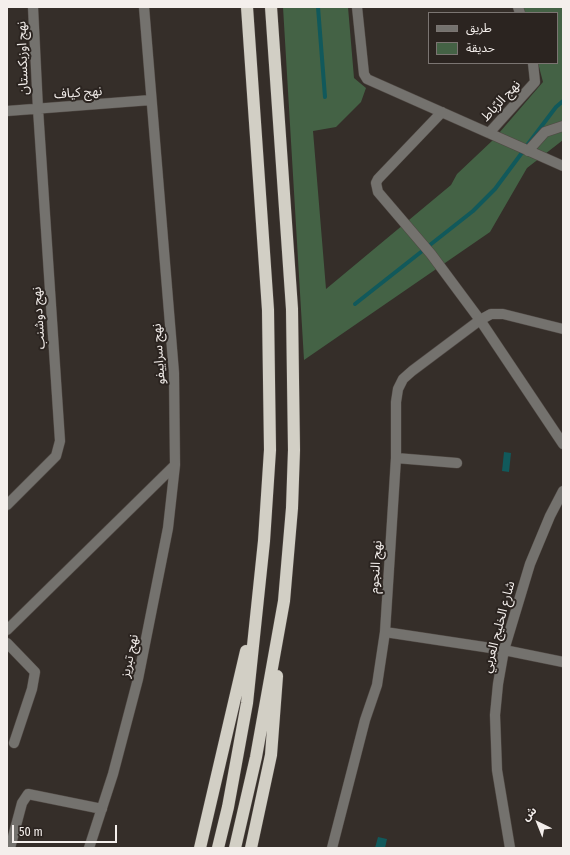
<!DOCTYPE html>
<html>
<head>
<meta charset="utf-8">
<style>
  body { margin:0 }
  #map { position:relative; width:570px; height:855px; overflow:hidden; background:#352e29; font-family:"Fira Sans Condensed","Noto Sans Arabic",sans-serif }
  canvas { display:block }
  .frame { position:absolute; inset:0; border:8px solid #f4efec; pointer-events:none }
  .legend { position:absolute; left:428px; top:12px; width:130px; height:52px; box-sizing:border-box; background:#2b2420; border:1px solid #7b7572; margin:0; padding:5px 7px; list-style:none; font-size:12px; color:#f4efec }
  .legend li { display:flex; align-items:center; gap:8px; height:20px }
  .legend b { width:20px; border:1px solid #7b7572 }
  .north { position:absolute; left:518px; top:803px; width:40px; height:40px; -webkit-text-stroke:3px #2b2420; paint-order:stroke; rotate:317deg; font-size:11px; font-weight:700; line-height:16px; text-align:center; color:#f4efec }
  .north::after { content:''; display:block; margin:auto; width:14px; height:18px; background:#f4efec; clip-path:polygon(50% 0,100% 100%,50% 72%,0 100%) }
  .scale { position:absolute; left:12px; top:825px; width:105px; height:18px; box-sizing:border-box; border:2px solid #f4efec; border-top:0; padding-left:5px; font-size:12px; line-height:14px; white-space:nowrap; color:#f4efec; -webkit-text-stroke:3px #2b2420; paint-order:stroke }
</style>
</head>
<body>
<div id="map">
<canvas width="570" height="855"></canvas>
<div class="frame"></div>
<ul class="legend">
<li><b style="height:5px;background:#74726e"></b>طريق</li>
<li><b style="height:11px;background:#446245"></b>حديقة</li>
</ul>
<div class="north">ش</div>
<div class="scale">50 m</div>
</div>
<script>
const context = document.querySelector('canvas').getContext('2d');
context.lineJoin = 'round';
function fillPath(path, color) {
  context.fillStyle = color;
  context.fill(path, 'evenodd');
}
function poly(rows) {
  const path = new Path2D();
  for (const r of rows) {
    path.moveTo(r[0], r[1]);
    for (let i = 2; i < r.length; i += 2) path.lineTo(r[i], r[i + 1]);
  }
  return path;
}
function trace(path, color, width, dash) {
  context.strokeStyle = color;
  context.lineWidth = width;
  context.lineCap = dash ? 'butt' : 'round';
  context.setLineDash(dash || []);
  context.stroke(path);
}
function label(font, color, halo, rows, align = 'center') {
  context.font = font + ' "Fira Sans Condensed","Noto Sans Arabic",sans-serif';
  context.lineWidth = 4;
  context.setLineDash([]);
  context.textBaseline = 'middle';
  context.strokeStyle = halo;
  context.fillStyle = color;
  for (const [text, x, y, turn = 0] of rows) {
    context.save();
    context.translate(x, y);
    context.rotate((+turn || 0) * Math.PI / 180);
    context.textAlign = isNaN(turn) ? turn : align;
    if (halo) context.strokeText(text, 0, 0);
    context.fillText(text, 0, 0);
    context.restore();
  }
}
const green = poly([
  [283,7,348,7,354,78,366,88,361,102,336,127,313,131,326,289,451,185,457,174,493,140,543,82,538,63,557,63,557,13,525,13,523,7,563,7,563,140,527,168,490,232,304,360]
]);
const water = poly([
  [504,452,511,453,509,472,502,471],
  [378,837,387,839,385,848,375,848]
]);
const stream = poly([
  [318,7,325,97],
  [528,144,556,107,563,101],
  [355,304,473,211,495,189,524,150]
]);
const minor = poly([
  [357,7,364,74,367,79,563,166],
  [518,7,520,13],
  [7,111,151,100],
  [442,112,378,179,376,183,378,192,431,254,480,320,563,444],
  [489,133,535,82,533,63],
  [528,151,545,132,563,126],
  [396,458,457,463],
  [7,505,56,456,60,441,38,109,33,7],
  [7,630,175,465],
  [385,632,504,650,563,662],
  [7,643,35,672,32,689,14,743],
  [10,848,22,803,28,794,102,809],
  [89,848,113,774,138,679,168,528,175,465,174,373,144,7],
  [332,848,365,720,377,685,385,632,396,458,396,402,398,389,403,379,412,371,480,320,491,314,503,314,563,329],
  [510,848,497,770,495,715,498,684,504,650,530,564,550,516,563,491]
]);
const highway = poly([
  [200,848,246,651],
  [218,848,228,807,247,703,264,541,270,450,268,310,247,7],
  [235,848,256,757,284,601,292,508,294,450,292,309,271,7],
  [251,848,271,755,277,676]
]);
const streetNames = [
  ["نهج اوزبكستان",23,58,-92],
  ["نهج كياف",78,93,-4],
  ["نهج الرّباط",501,101,-47],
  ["نهج دوشنب",39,318,-94],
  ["نهج سراييفو",159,354,-94],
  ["نهج النجوم",376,567,-86],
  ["شارع الخليج العربي",499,627,-75],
  ["نهج تبريز",130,656,-78]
];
fillPath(green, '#446245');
fillPath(water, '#11595b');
trace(stream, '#11595b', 4);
trace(minor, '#504944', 11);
trace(highway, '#504944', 13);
trace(minor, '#74726e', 10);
trace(highway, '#d2cfc5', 12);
label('13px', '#f4efec', '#2b2420', streetNames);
</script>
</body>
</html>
